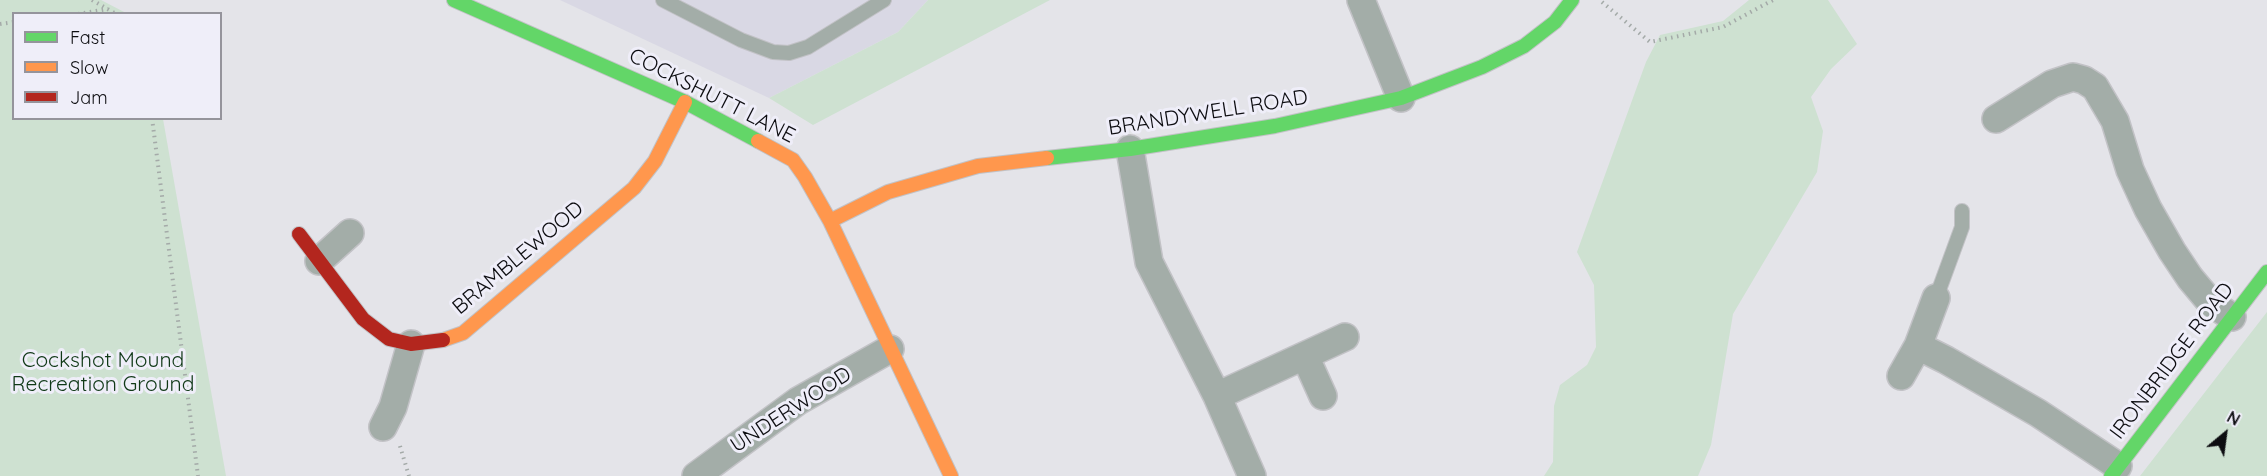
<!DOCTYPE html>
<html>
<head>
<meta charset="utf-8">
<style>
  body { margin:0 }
  #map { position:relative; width:2267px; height:476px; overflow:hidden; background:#e4e4e9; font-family:Quicksand,sans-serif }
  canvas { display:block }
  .legend { position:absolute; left:12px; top:12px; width:210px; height:108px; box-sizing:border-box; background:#efeef9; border:2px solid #95949c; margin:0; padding:8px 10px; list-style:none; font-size:18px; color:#0d0d11 }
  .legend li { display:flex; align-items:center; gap:12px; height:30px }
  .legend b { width:30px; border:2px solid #95949c }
  .north { position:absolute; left:2195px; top:404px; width:60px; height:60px; -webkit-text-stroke:4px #efeef9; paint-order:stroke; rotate:29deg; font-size:16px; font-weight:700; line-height:24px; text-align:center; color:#0d0d11 }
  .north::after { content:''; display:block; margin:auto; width:21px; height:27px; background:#0d0d11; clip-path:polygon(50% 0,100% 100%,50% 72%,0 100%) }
</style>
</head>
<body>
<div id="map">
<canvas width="2267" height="476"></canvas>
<ul class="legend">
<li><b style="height:8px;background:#63d668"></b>Fast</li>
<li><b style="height:8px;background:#ff974d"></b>Slow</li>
<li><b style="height:8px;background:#b3261e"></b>Jam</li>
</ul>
<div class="north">N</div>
</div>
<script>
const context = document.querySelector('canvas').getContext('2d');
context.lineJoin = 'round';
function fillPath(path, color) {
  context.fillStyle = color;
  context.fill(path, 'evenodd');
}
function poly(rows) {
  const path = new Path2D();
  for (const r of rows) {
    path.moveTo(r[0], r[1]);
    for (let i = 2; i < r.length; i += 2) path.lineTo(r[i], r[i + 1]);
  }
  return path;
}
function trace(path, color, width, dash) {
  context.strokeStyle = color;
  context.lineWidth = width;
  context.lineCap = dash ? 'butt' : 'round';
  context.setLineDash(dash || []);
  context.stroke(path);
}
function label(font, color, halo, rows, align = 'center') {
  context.font = font + ' Quicksand,sans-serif';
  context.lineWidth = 6;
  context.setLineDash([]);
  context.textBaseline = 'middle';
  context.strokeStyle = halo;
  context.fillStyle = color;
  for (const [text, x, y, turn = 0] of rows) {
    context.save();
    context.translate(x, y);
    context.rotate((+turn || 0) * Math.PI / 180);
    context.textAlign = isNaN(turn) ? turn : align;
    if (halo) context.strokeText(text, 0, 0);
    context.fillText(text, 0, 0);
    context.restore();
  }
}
const built = poly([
  [560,0,928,0,898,32,769,98]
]);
const green = poly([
  [0,0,101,0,126,13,14,14,14,118,163,119,226,476,0,476],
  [928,0,1050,0,813,125,769,98,898,32],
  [1749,0,1828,0,1857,44,1831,69,1811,97,1823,131,1817,172,1733,314,1711,445,1698,476,1544,476,1553,462,1554,406,1560,385,1587,365,1596,347,1594,285,1577,252,1646,62,1660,35,1723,21],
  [2267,312,2267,476,2140,476]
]);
const path = poly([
  [92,0,116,14],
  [1602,2,1650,42,1723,27,1773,0],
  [78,14,108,9],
  [0,24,14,22],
  [152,118,198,476],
  [400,446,409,476]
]);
const lane = poly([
  [663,0,741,40,773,52,789,53,808,47,884,0],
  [1936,298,1962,227,1962,211]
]);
const street = poly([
  [1361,0,1401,98],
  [1996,119,2052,84,2073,77,2084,80,2095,87,2115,121,2130,170,2148,209,2172,251,2190,278,2211,303,2232,317],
  [1130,149,1149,262,1217,396,1252,476],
  [319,261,350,233],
  [1918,346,1946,360,2038,413,2118,466],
  [1305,356,1323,396],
  [1901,376,1918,346,1936,298],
  [1217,396,1345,337],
  [383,427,393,407,411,344],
  [696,476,798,401,890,349]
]);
const fast = poly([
  [454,0,685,102,758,141],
  [1047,158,1130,149,1275,126,1401,98,1482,67,1524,46,1555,22,1572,0],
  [2111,476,2267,272]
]);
const slow = poly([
  [758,141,793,160,805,177,830,221,951,476],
  [830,221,888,192,978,166,1047,158],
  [443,340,463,333,634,188,655,161,685,102]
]);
const jam = poly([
  [299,234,363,319,389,339,411,344,443,340]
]);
const streetNames = [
  ["COCKSHUTT LANE",712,96,27],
  ["BRANDYWELL ROAD",1208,113,-9],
  ["BRAMBLEWOOD",518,258,-40],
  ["IRONBRIDGE ROAD",2172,361,-53],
  ["UNDERWOOD",791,410,-33]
];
const parkNames = [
  ["Cockshot Mound",103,361],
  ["Recreation Ground",103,385]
];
fillPath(built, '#d9d8e4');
fillPath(green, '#cee1d1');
trace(lane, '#c2c2c6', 16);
trace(street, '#c2c2c6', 30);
trace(fast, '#c2c2c6', 16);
trace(slow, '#c2c2c6', 16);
trace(jam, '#c2c2c6', 16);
trace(path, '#a4aaa8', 4, [1.5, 4.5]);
trace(lane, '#a3ada8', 14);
trace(street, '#a3ada8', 27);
trace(fast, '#63d668', 14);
trace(slow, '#ff974d', 14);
trace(jam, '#b3261e', 14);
label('21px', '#0d0d11', '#efeef9', streetNames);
label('21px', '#103917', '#efeef9', parkNames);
</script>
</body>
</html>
